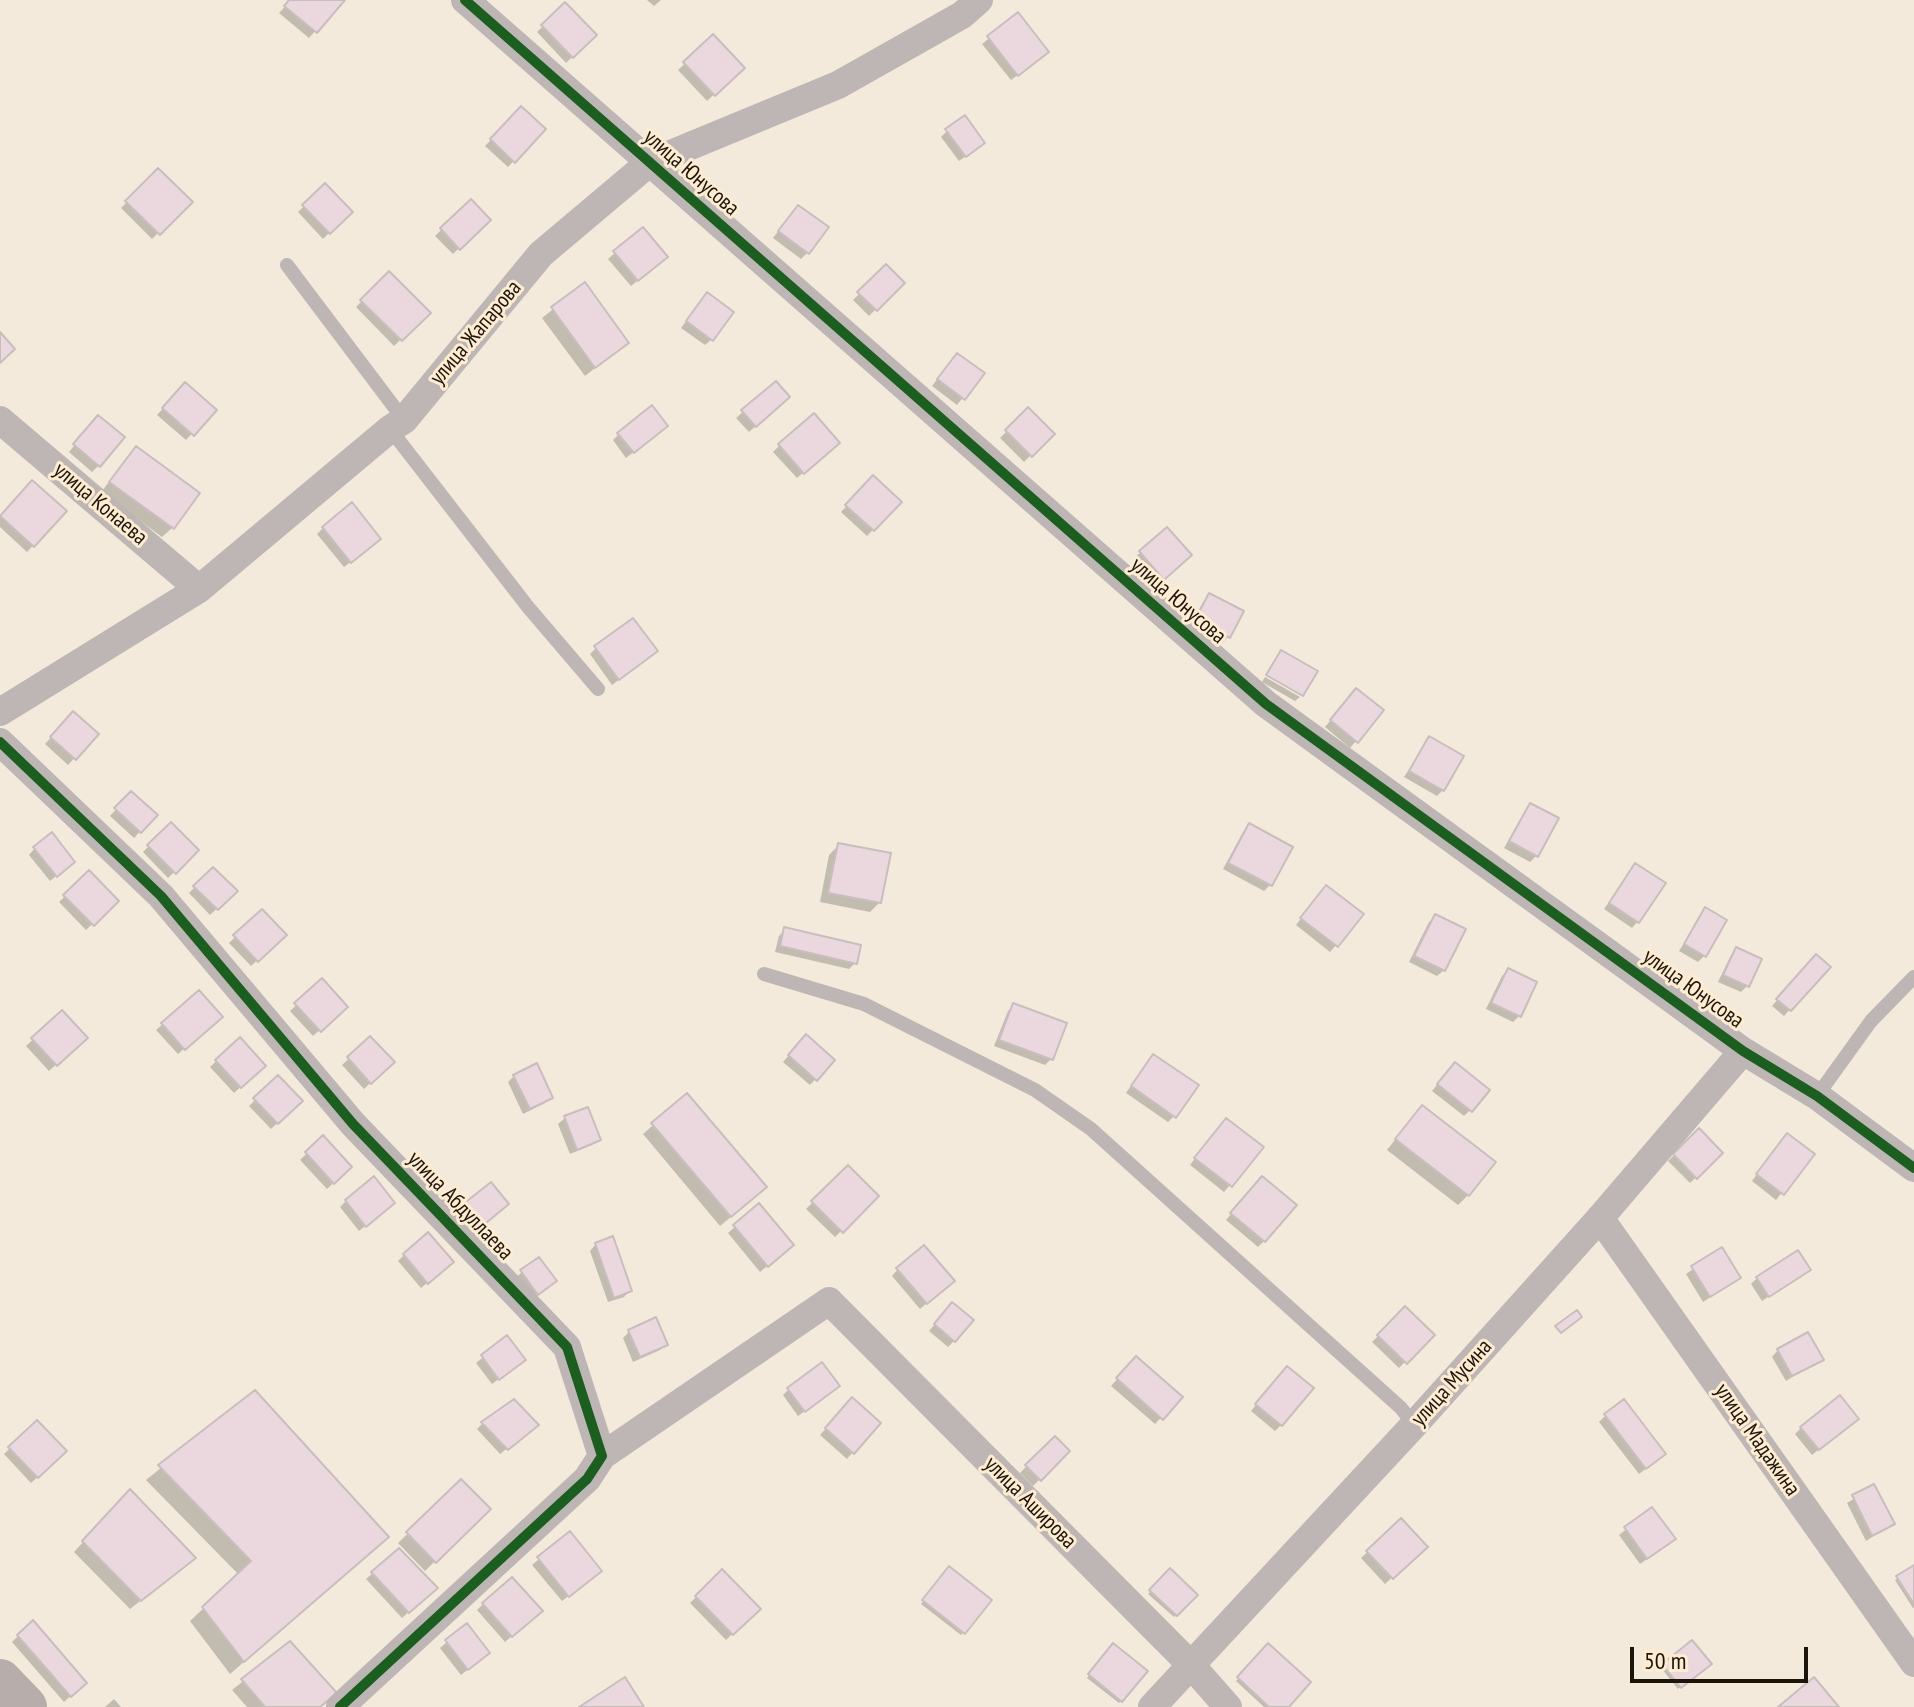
<!DOCTYPE html>
<html>
<head>
<meta charset="utf-8">
<style>
  body { margin:0 }
  #map { position:relative; width:1914px; height:1707px; overflow:hidden; background:#f3eadb; font-family:"PT Sans Narrow",sans-serif }
  canvas { display:block }
  .scale { position:absolute; left:1630px; top:1647px; width:178px; height:36px; box-sizing:border-box; border:4px solid #1c1509; border-top:0; padding-left:10px; font-size:24px; line-height:28px; white-space:nowrap; color:#1c1509; -webkit-text-stroke:6px #fdecd1; paint-order:stroke }
</style>
</head>
<body>
<div id="map">
<canvas width="1914" height="1707"></canvas>
<div class="scale">50 m</div>
</div>
<script>
const context = document.querySelector('canvas').getContext('2d');
context.lineJoin = 'round';
function fillPath(path, color) {
  context.fillStyle = color;
  context.fill(path, 'evenodd');
}
function poly(rows) {
  const path = new Path2D();
  for (const r of rows) {
    path.moveTo(r[0], r[1]);
    for (let i = 2; i < r.length; i += 2) path.lineTo(r[i], r[i + 1]);
  }
  return path;
}
function trace(path, color, width, dash) {
  context.strokeStyle = color;
  context.lineWidth = width;
  context.lineCap = dash ? 'butt' : 'round';
  context.setLineDash(dash || []);
  context.stroke(path);
}
function label(font, color, halo, rows, align = 'center') {
  context.font = font + ' "PT Sans Narrow",sans-serif';
  context.lineWidth = 6;
  context.setLineDash([]);
  context.textBaseline = 'middle';
  context.strokeStyle = halo;
  context.fillStyle = color;
  for (const [text, x, y, turn = 0] of rows) {
    context.save();
    context.translate(x, y);
    context.rotate((+turn || 0) * Math.PI / 180);
    context.textAlign = isNaN(turn) ? turn : align;
    if (halo) context.strokeText(text, 0, 0);
    context.fillText(text, 0, 0);
    context.restore();
  }
}
const shadow = poly([
  [291,0,342,0,309,38,279,13],
  [647,0,661,0,654,6],
  [565,5,594,35,566,63,537,32],
  [1018,15,1040,58,1011,80,982,44],
  [713,37,742,68,707,101,678,70],
  [521,109,544,129,508,167,485,146],
  [947,131,976,149,959,161,941,137],
  [158,171,190,202,152,239,121,208],
  [325,186,350,212,323,239,298,212],
  [471,201,488,220,453,254,435,236],
  [792,213,807,253,801,259,773,238],
  [642,230,659,263,631,286,608,259],
  [886,267,902,283,869,316,853,300],
  [389,274,428,313,394,346,356,307],
  [584,285,627,343,585,376,542,318],
  [701,301,712,339,705,345,681,328],
  [951,361,982,374,957,405,932,386],
  [776,383,782,403,749,432,736,418],
  [179,391,214,410,186,440,157,415],
  [1028,410,1052,434,1024,462,1000,438],
  [92,424,98,466,92,472,69,452],
  [659,432,626,458,613,440,619,434],
  [779,446,831,449,797,478,773,452],
  [136,448,172,528,162,537,101,492],
  [873,478,899,502,867,536,841,512],
  [32,483,64,511,27,552,0,527,0,517],
  [323,528,372,545,344,567,317,534],
  [1167,529,1183,561,1156,584,1134,558],
  [1209,596,1241,612,1228,637,1222,643,1190,627,1203,602],
  [596,648,649,657,612,685,590,654],
  [1265,677,1300,697,1295,701,1262,682],
  [1350,697,1356,741,1350,748,1325,727],
  [73,714,96,735,68,765,45,744],
  [1429,739,1443,790,1437,796,1404,777],
  [131,793,155,815,134,838,110,816],
  [1531,805,1536,856,1530,862,1504,848,1525,811],
  [171,824,197,850,168,878,143,852],
  [1249,826,1270,885,1264,891,1223,869,1243,832],
  [839,845,880,902,870,912,820,902,829,855],
  [35,848,66,868,50,881,29,855],
  [213,869,235,891,210,915,189,893],
  [1630,872,1638,921,1632,928,1604,909],
  [89,873,116,901,86,930,59,902],
  [1320,894,1336,945,1330,952,1296,925],
  [1705,910,1704,956,1698,962,1679,951],
  [262,911,284,935,251,966,229,943],
  [1436,916,1444,970,1437,976,1409,962,1429,922],
  [785,930,855,963,849,969,775,952,779,936],
  [1737,949,1760,960,1747,986,1741,992,1718,982,1731,955],
  [1810,963,1828,967,1784,1016,1772,1006],
  [1508,970,1519,1016,1513,1022,1486,1009,1502,976],
  [322,981,345,1007,313,1036,290,1011],
  [1014,1005,1051,1059,1045,1065,994,1046,1008,1011],
  [62,1013,85,1038,49,1071,26,1046],
  [214,1023,178,1054,156,1030,163,1024],
  [370,1039,392,1062,364,1089,342,1065],
  [239,1040,263,1066,234,1093,210,1067],
  [800,1043,832,1061,810,1085,783,1062],
  [1147,1063,1174,1116,1168,1122,1126,1093],
  [1449,1070,1470,1110,1464,1116,1432,1091],
  [514,1076,551,1097,545,1103,523,1114,508,1082],
  [278,1078,300,1101,271,1129,249,1106],
  [687,1096,755,1197,720,1226,643,1134],
  [587,1109,599,1139,592,1145,570,1154,558,1124,565,1118],
  [1413,1117,1468,1195,1458,1205,1387,1150],
  [1220,1126,1261,1148,1224,1192,1190,1165],
  [1699,1131,1721,1153,1690,1183,1668,1161],
  [323,1138,350,1167,327,1189,300,1160],
  [1781,1142,1812,1154,1776,1200,1752,1181],
  [848,1167,877,1196,835,1237,806,1209],
  [1256,1184,1264,1241,1258,1247,1226,1220],
  [491,1185,501,1210,473,1232,457,1213],
  [346,1201,386,1209,359,1231,340,1207],
  [759,1206,785,1251,760,1272,728,1233],
  [596,1244,630,1290,624,1297,608,1302,590,1251],
  [1721,1250,1739,1278,1703,1302,1686,1274],
  [404,1255,445,1268,421,1288,398,1261],
  [538,1259,548,1287,531,1299,515,1278],
  [898,1269,946,1287,920,1309,892,1276],
  [1808,1270,1762,1301,1751,1284,1757,1278],
  [1405,1309,1432,1335,1399,1368,1372,1342],
  [946,1311,954,1341,948,1347,929,1331],
  [629,1332,666,1344,660,1350,633,1362,623,1338],
  [507,1338,517,1366,492,1384,476,1363],
  [1778,1350,1821,1359,1786,1381,1772,1357],
  [1136,1359,1180,1397,1155,1424,1111,1386],
  [1281,1375,1281,1425,1275,1431,1251,1411],
  [789,1389,831,1392,798,1416,783,1395],
  [254,1393,373,1550,230,1674,190,1621,239,1575,146,1480],
  [846,1406,853,1452,847,1459,820,1435],
  [1605,1416,1657,1460,1639,1474,1599,1422],
  [37,1422,65,1451,31,1483,4,1454],
  [483,1423,530,1431,500,1454,477,1429],
  [1850,1425,1812,1455,1795,1434,1801,1428],
  [1054,1438,1068,1451,1033,1486,1020,1473],
  [461,1482,488,1509,425,1571,398,1543],
  [1874,1487,1892,1524,1866,1541,1847,1503],
  [121,1501,184,1567,130,1609,74,1552],
  [1652,1510,1667,1545,1640,1564,1619,1535],
  [1401,1521,1425,1547,1385,1584,1361,1558],
  [569,1534,593,1577,562,1601,532,1565],
  [399,1550,429,1594,402,1618,366,1579],
  [1914,1567,1914,1608,1913,1608,1895,1580],
  [950,1569,989,1601,961,1635,921,1604],
  [1170,1571,1195,1595,1174,1617,1148,1594],
  [722,1572,758,1609,726,1640,690,1603],
  [483,1604,534,1617,505,1642,477,1610],
  [466,1626,481,1659,461,1675,440,1648],
  [18,1636,78,1689,64,1702,12,1642],
  [1692,1642,1709,1664,1678,1689,1661,1668],
  [290,1644,319,1707,247,1707,232,1690],
  [1113,1646,1145,1671,1119,1703,1087,1678],
  [1269,1646,1286,1707,1264,1707,1236,1681],
  [114,1699,121,1707,105,1707]
]);
const building = poly([
  [289,0,345,0,317,33,284,6,289,0],
  [565,2,597,35,573,58,541,25,565,2],
  [1018,12,1049,52,1018,76,987,36,1018,12],
  [713,34,745,68,715,96,683,62,713,34],
  [521,106,546,129,515,163,490,139,521,106],
  [965,115,985,143,966,157,945,129,965,115],
  [158,168,193,202,160,235,125,201,158,168],
  [325,183,353,212,330,234,302,205,325,183],
  [471,199,491,220,460,250,440,228,471,199],
  [798,205,829,227,809,254,778,231,798,205],
  [643,227,668,257,638,281,613,251,643,227],
  [886,264,905,283,877,311,857,292,886,264],
  [389,271,431,313,402,341,360,300,389,271],
  [585,282,629,343,595,368,551,307,585,282],
  [707,292,734,312,713,341,686,321,707,292],
  [0,332,15,349,0,363,0,332],
  [957,353,985,373,965,400,937,379,957,353],
  [776,381,790,397,756,427,741,410,776,381],
  [185,382,217,410,194,436,162,408,185,382],
  [652,405,668,426,634,453,617,433,652,405],
  [1028,407,1055,434,1032,457,1005,430,1028,407],
  [814,413,840,443,804,474,778,444,814,413],
  [98,415,125,437,100,467,73,444,98,415],
  [136,446,200,493,174,529,109,482,136,446],
  [873,475,902,502,874,531,845,505,873,475],
  [32,480,67,511,34,547,0,516,32,480],
  [352,502,381,539,351,563,322,527,352,502],
  [1167,527,1192,555,1164,580,1139,551,1167,527],
  [1209,593,1244,611,1230,638,1195,620,1209,593],
  [633,618,658,651,619,680,594,646,633,618],
  [1281,650,1318,671,1303,696,1266,675,1281,650],
  [1356,688,1384,710,1358,743,1330,720,1356,688],
  [73,711,99,734,76,760,50,737,73,711],
  [1429,736,1464,756,1444,791,1409,771,1429,736],
  [131,791,158,815,141,833,114,808,131,791],
  [1530,803,1559,818,1538,857,1509,841,1530,803],
  [171,822,199,850,176,874,147,845,171,822],
  [1249,823,1293,847,1272,886,1228,863,1249,823],
  [52,832,75,862,57,877,33,847,52,832],
  [838,843,891,853,881,903,828,893,838,843],
  [1635,863,1666,883,1639,923,1609,903,1635,863],
  [213,867,238,891,218,910,193,886,213,867],
  [89,870,119,901,94,926,63,895,89,870],
  [1326,885,1364,914,1338,947,1300,918,1326,885],
  [1705,907,1727,920,1706,957,1684,944,1705,907],
  [262,909,287,935,258,962,233,935,262,909],
  [1435,914,1466,929,1445,971,1414,956,1435,914],
  [784,927,861,945,857,964,780,946,784,927],
  [1736,947,1762,959,1749,987,1723,975,1736,947],
  [1816,954,1831,967,1791,1011,1776,999,1816,954],
  [1508,968,1537,982,1521,1017,1491,1003,1508,968],
  [322,978,348,1007,321,1032,294,1003,322,978],
  [199,990,223,1017,185,1050,161,1023,199,990],
  [1013,1003,1067,1023,1053,1060,999,1040,1013,1003],
  [62,1010,88,1038,57,1066,31,1038,62,1010],
  [806,1034,835,1060,817,1081,788,1055,806,1034],
  [370,1036,395,1062,371,1084,347,1057,370,1036],
  [240,1037,266,1066,241,1088,215,1060,240,1037],
  [1153,1054,1199,1085,1176,1118,1131,1086,1153,1054],
  [1455,1062,1490,1090,1472,1112,1437,1084,1455,1062],
  [537,1063,553,1098,530,1109,513,1075,537,1063],
  [278,1075,303,1101,278,1124,253,1098,278,1075],
  [687,1093,767,1187,731,1217,651,1123,687,1093],
  [1422,1105,1496,1162,1469,1196,1395,1139,1422,1105],
  [588,1107,601,1140,577,1150,564,1116,588,1107],
  [1226,1118,1264,1147,1232,1187,1194,1158,1226,1118],
  [1699,1128,1723,1153,1697,1179,1673,1154,1699,1128],
  [1787,1133,1815,1154,1784,1195,1756,1174,1787,1133],
  [323,1135,352,1167,334,1184,305,1152,323,1135],
  [848,1165,879,1196,843,1233,811,1201,848,1165],
  [374,1176,395,1203,366,1227,345,1200,374,1176],
  [1262,1176,1297,1205,1265,1242,1230,1213,1262,1176],
  [491,1182,509,1204,480,1228,462,1205,491,1182],
  [759,1203,794,1245,768,1267,733,1225,759,1203],
  [428,1232,454,1262,428,1284,403,1254,428,1232],
  [613,1236,632,1291,614,1298,595,1243,613,1236],
  [924,1245,955,1281,927,1304,896,1268,924,1245],
  [1722,1247,1741,1278,1710,1297,1691,1266,1722,1247],
  [1798,1250,1811,1270,1769,1297,1756,1277,1798,1250],
  [539,1257,557,1281,538,1295,520,1270,539,1257],
  [952,1302,974,1320,955,1342,934,1324,952,1302],
  [1405,1306,1435,1335,1407,1364,1377,1335,1405,1306],
  [1577,1310,1582,1317,1561,1333,1555,1326,1577,1310],
  [656,1317,668,1345,640,1357,628,1330,656,1317],
  [1808,1332,1824,1360,1792,1376,1777,1349,1808,1332],
  [507,1335,526,1360,499,1380,481,1355,507,1335],
  [1136,1356,1183,1397,1163,1420,1116,1378,1136,1356],
  [822,1362,840,1386,805,1412,787,1388,822,1362],
  [1287,1366,1314,1388,1282,1426,1255,1404,1287,1366],
  [255,1390,389,1537,244,1662,202,1607,251,1561,158,1465,255,1390],
  [1840,1395,1859,1419,1819,1450,1800,1427,1840,1395],
  [852,1397,881,1423,854,1454,825,1428,852,1397],
  [514,1399,539,1425,508,1450,481,1422,514,1399],
  [1624,1399,1666,1454,1646,1469,1604,1414,1624,1399],
  [37,1420,67,1451,38,1478,8,1447,37,1420],
  [1055,1436,1070,1451,1041,1481,1025,1465,1055,1436],
  [461,1479,491,1509,436,1563,406,1532,461,1479],
  [1874,1484,1895,1524,1872,1536,1852,1495,1874,1484],
  [130,1489,196,1558,141,1601,82,1541,130,1489],
  [1652,1507,1676,1539,1647,1559,1624,1527,1652,1507],
  [1401,1518,1428,1547,1393,1579,1366,1551,1401,1518],
  [570,1531,602,1571,569,1597,537,1557,570,1531],
  [399,1548,438,1588,409,1613,371,1572,399,1548],
  [1914,1565,1914,1604,1896,1576,1914,1565],
  [949,1566,992,1600,965,1634,922,1600,949,1566],
  [1170,1568,1198,1595,1177,1616,1149,1590,1170,1568],
  [722,1569,761,1609,733,1635,695,1596,722,1569],
  [512,1577,543,1611,512,1637,482,1603,512,1577],
  [33,1620,87,1683,71,1697,17,1635,33,1620],
  [467,1623,490,1653,468,1670,445,1640,467,1623],
  [1692,1640,1712,1664,1681,1688,1662,1664,1692,1640],
  [290,1641,337,1693,320,1707,265,1707,241,1679,290,1641],
  [1113,1643,1148,1671,1122,1702,1088,1674,1113,1643],
  [1268,1643,1311,1682,1289,1707,1269,1707,1237,1677,1268,1643],
  [625,1677,644,1707,579,1707,625,1677],
  [1814,1677,1839,1707,1778,1707,1814,1677]
]);
const service = poly([
  [287,265,404,420],
  [390,429,528,607,598,689],
  [764,974,864,1004,1035,1090,1091,1129,1401,1408,1414,1425],
  [1817,1096,1871,1021,1914,977]
]);
const minor = poly([
  [465,0,1266,704,1743,1051,1817,1096,1914,1168],
  [0,420,199,589],
  [0,712,199,589,390,429,404,420,541,254,649,163,838,85,962,15,979,0],
  [0,742,161,896,353,1124,567,1347,602,1456,587,1479,340,1707],
  [1600,1218,1914,1663],
  [602,1456,829,1301,1191,1665,1228,1707],
  [1152,1707,1414,1425,1600,1218,1743,1051]
]);
const primary = poly([
  [0,1681,25,1707]
]);
const cycleway = poly([
  [465,0,1266,704,1743,1051,1817,1096,1914,1168],
  [0,742,161,896,353,1124,567,1347,602,1456,587,1479,340,1707]
]);
const streetNames = [
  ["улица Юнусова",691,173,41],
  ["улица Жапарова",476,333,-50],
  ["улица Конаева",100,504,40],
  ["улица Юнусова",1178,601,41],
  ["улица Юнусова",1693,989,36],
  ["улица Абдуллаева",460,1206,46],
  ["улица Мусина",1452,1383,-48],
  ["улица Мадажина",1757,1440,55],
  ["улица Аширова",1030,1503,45]
];
fillPath(shadow, '#0003');
fillPath(building, '#ebd8df');
trace(building, '#c8bebd', 2);
trace(service, '#bdb6b5', 14);
trace(minor, '#bdb6b5', 28);
trace(primary, '#b7aeab', 44);
trace(cycleway, '#1b5e20', 10);
label('22px', '#1c1509', '#fdecd1', streetNames);
</script>
</body>
</html>
